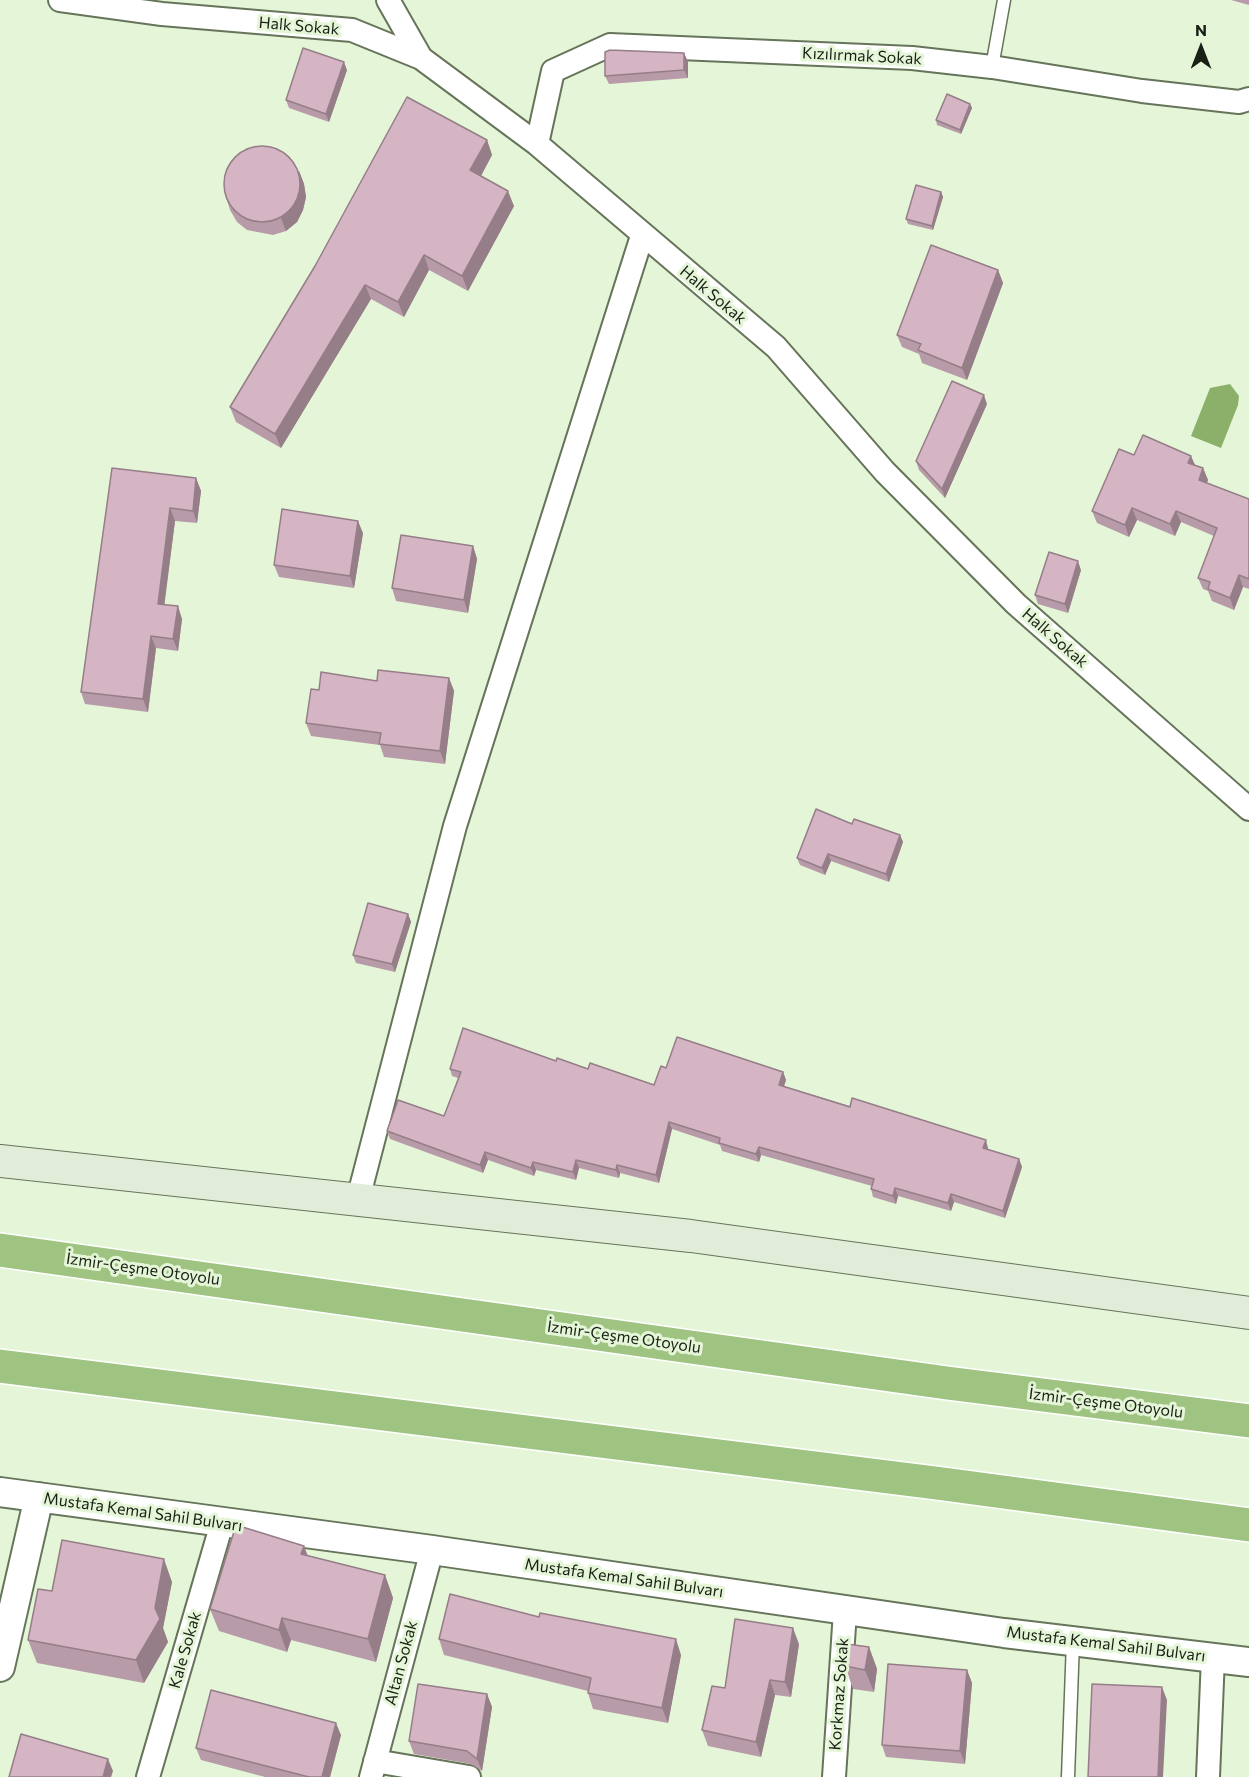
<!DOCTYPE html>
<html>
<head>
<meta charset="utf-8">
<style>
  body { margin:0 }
  #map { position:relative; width:1249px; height:1777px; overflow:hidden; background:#e5f6d8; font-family:Commissioner,sans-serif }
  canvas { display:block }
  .north { position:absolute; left:1171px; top:18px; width:60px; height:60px; -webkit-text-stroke:4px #e5f6d8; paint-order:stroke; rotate:0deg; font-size:16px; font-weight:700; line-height:24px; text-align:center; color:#1a2015 }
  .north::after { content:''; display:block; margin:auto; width:21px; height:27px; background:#1a2015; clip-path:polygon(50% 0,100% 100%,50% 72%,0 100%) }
</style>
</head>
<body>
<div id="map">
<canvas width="1249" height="1777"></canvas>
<div class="north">N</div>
</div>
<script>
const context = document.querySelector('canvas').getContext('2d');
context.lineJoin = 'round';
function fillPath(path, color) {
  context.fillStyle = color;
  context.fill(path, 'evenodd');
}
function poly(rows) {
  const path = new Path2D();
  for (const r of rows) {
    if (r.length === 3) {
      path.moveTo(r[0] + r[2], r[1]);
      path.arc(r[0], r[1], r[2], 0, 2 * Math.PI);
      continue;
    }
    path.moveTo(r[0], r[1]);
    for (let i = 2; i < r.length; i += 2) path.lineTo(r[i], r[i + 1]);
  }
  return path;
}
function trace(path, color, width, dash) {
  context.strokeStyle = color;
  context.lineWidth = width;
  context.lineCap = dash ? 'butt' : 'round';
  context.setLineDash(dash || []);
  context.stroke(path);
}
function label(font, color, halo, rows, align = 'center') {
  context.font = font + ' Commissioner,sans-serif';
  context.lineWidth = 6;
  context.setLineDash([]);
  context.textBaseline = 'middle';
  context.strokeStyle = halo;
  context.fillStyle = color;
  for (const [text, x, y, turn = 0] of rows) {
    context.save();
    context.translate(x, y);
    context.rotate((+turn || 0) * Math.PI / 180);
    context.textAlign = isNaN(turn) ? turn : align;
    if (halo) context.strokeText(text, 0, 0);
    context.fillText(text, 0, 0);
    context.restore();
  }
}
const water = poly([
  [1230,384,1239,396,1238,405,1221,448,1191,436,1210,388]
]);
const service = poly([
  [992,67,1004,0],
  [1068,1777,1073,1641]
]);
const minor = poly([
  [60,0,162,14,352,30,421,58,537,144,776,347,885,472,1016,604,1249,809],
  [388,0,421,58],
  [537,144,553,71,610,45,912,58,992,67,1142,91,1239,102,1249,99],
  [358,1199,455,826,642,236],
  [375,1761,469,1777],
  [148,1777,222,1523],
  [371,1777,432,1550],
  [834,1777,845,1611],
  [1208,1777,1213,1657]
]);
const tertiary = poly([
  [0,1492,432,1550,1004,1633,1249,1662],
  [0,1667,39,1497]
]);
const secondary = poly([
  [0,1161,691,1236,1249,1313]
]);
const motorway = poly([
  [0,1250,947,1383,1249,1421],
  [0,1366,936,1483,1249,1525]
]);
const wall = poly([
  [1231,0,1249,0,1249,5],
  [684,53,688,62,688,78,609,84,605,76],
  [347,70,329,122,289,108,286,100],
  [970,104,972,108,961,134,937,125,936,120],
  [487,140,492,155,481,176,514,206,468,291,429,270,404,317,371,299,281,448,236,422,230,407],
  [299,171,304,184,306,197,303,210,297,222,286,231,273,235,247,230,237,222,230,210,226,197],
  [941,192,943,197,933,230,908,224,906,219],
  [998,270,1003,283,967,380,922,363,919,354,902,347,897,335],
  [987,404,945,498,919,470,916,461],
  [1134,455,1195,465,1203,468,1208,480,1207,483,1249,499,1249,589,1243,587,1234,610,1212,601,1208,591,1203,589,1198,578,1214,536,1181,522,1175,536,1137,520,1129,537,1097,523,1092,511],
  [112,468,196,478,201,491,197,523,175,521,164,604,182,619,178,651,156,648,148,712,85,704,81,692],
  [363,533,354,588,279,577,274,565],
  [473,546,477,559,468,613,396,601,392,588],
  [1081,570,1068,613,1038,604,1035,595],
  [449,678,454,691,445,764,384,757,380,745,311,736,306,723,319,690,377,681],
  [852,824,900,835,903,842,889,882,831,861,825,875,800,865,797,858],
  [408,914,411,922,395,972,356,963,353,955],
  [556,1061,654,1085,666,1068,783,1072,786,1080,784,1086,988,1148,988,1149,1019,1159,1022,1167,1005,1218,954,1202,951,1211,898,1196,896,1204,873,1197,871,1189,872,1186,761,1155,759,1162,722,1151,720,1145,672,1129,659,1183,620,1173,619,1178,579,1168,576,1180,536,1170,534,1176,488,1160,483,1173,390,1139,387,1131,444,1116,458,1078,452,1076,450,1069],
  [304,1546,308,1556,385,1575,393,1598,376,1662,291,1640,287,1652,219,1631,210,1609],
  [172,1582,163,1628,168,1642,144,1683,37,1663,28,1640,52,1591],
  [439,1639,681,1655,668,1723,593,1709,588,1693,588,1691,444,1655],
  [799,1644,791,1697,775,1695,761,1757,708,1746,702,1730,725,1688],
  [869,1647,877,1669,874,1692,853,1689,845,1666],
  [967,1670,972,1683,965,1764,886,1757,882,1745],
  [487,1694,492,1707,482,1771,471,1764,414,1754,409,1741],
  [341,1735,330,1777,265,1777,201,1760,196,1748]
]);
const shadedWall = poly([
  [684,53,688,62,688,78,684,70],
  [344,62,347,70,329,122,326,114],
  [970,104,972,108,961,134,960,130],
  [487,140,492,155,476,185,470,170],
  [299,171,304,184,306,197,303,210,297,222,286,231,281,218],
  [508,191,514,206,468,291,462,276],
  [941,192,943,197,933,230,932,226],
  [424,255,429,270,404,317,398,302],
  [998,270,1003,283,967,380,962,368],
  [365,285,371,299,281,448,275,434],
  [984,395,987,404,945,498,942,489],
  [1191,456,1196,467,1188,463],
  [1203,468,1208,480,1203,491,1199,480],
  [196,478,201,491,197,523,193,511],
  [170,508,175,521,163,616,158,604],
  [1132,508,1137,520,1129,537,1125,525],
  [1176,511,1181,522,1175,536,1170,524],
  [358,521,363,533,354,588,350,576],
  [473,546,477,559,468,613,464,600],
  [1078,561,1081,570,1068,613,1065,604],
  [1239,575,1243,587,1234,610,1230,598],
  [178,606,182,619,178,651,173,639],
  [151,636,156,648,148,712,143,699],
  [449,678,454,691,445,764,440,751],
  [900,835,903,842,889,882,886,874],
  [828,854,831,861,825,875,822,868],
  [408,914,411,922,395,972,392,964],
  [783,1072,786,1080,782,1092,779,1085],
  [669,1122,672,1129,659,1183,656,1175],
  [986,1140,988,1148,986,1156,983,1148],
  [759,1147,761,1155,759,1162,756,1154],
  [485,1152,488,1160,483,1173,480,1165],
  [1019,1159,1022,1167,1005,1218,1003,1211],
  [576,1160,579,1168,576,1180,573,1172],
  [533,1162,536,1170,534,1176,531,1168],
  [617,1165,620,1173,619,1178,616,1170],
  [895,1188,898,1196,896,1204,893,1196],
  [951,1194,954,1202,951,1211,948,1203],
  [304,1546,312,1569,301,1554],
  [164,1559,172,1582,163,1628,168,1642,144,1683,136,1660,155,1608],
  [385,1575,393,1598,376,1662,368,1639],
  [282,1618,291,1640,287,1652,279,1630],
  [793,1628,799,1644,791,1697,785,1682],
  [676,1639,681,1655,668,1723,662,1708],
  [869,1647,877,1669,874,1692,865,1670],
  [967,1670,972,1683,965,1764,960,1751],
  [770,1680,775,1695,761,1757,756,1742],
  [1162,1687,1167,1700,1163,1777,1158,1777],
  [487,1694,492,1707,482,1771,477,1759],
  [336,1723,341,1735,330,1777,322,1777],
  [108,1759,113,1771,111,1777,103,1777]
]);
const building = poly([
  [303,48,344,62,326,114,286,100,303,48],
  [610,50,684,53,684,70,605,76,605,52,610,50],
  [947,94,970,104,960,130,936,120,947,94],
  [407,97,487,140,470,170,508,191,462,276,424,255,398,302,365,285,275,434,230,407,315,266,407,97],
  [262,184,38],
  [916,185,941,192,932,226,906,219,916,185],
  [931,245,998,270,962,368,918,350,921,344,897,335,931,245],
  [952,381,984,395,942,489,916,461,952,381],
  [1143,435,1191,456,1188,463,1203,468,1199,480,1249,499,1249,579,1239,575,1230,598,1208,589,1210,582,1198,578,1217,528,1176,511,1170,524,1132,508,1125,525,1092,511,1119,449,1134,455,1143,435],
  [112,468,196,478,193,511,170,508,158,604,178,606,173,639,151,636,143,699,81,692,112,468],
  [282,509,358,521,350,576,274,565,282,509],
  [401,535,473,546,464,600,392,588,401,535],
  [1049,552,1078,561,1065,604,1035,595,1049,552],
  [378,670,449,678,440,751,379,744,381,733,306,723,311,689,319,690,321,672,377,681,378,670],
  [816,809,852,824,854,819,900,835,886,874,828,854,822,868,797,858,816,809],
  [368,903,408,914,392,964,353,955,368,903],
  [463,1028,556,1061,557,1058,588,1069,590,1063,654,1085,661,1066,666,1068,677,1037,783,1072,779,1085,850,1107,852,1098,986,1140,983,1148,1019,1159,1003,1211,951,1194,948,1203,895,1188,893,1196,871,1189,874,1179,759,1147,756,1154,719,1143,720,1138,669,1122,656,1175,617,1165,616,1170,576,1160,573,1172,533,1162,531,1168,485,1152,480,1165,387,1131,398,1100,444,1116,461,1072,450,1069,463,1028],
  [236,1525,304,1546,301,1554,385,1575,368,1639,282,1618,279,1630,210,1609,236,1525],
  [62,1540,164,1559,155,1608,160,1619,136,1660,28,1640,38,1589,52,1591,62,1540],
  [450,1594,539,1617,540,1613,676,1639,662,1708,588,1693,591,1678,439,1639,450,1594],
  [735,1619,793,1628,785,1682,770,1680,756,1742,702,1730,712,1686,725,1688,735,1619],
  [847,1644,869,1647,865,1670,845,1666,847,1644],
  [888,1664,967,1670,960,1751,882,1745,888,1664],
  [418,1684,487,1694,477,1759,467,1751,409,1741,418,1684],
  [1092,1684,1162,1687,1158,1777,1088,1777,1092,1684],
  [211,1690,336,1723,322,1777,309,1777,196,1748,211,1690],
  [21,1734,108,1759,103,1777,9,1777,21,1734]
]);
const streetNames = [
  ["Halk Sokak",299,26,5],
  ["Kızılırmak Sokak",862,56,3],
  ["Halk Sokak",713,295,40],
  ["Halk Sokak",1055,638,41],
  ["İzmir-Çeşme Otoyolu",143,1269,8],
  ["İzmir-Çeşme Otoyolu",624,1337,8],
  ["İzmir-Çeşme Otoyolu",1106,1403,7],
  ["Mustafa Kemal Sahil Bulvarı",143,1512,8],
  ["Mustafa Kemal Sahil Bulvarı",624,1578,8],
  ["Mustafa Kemal Sahil Bulvarı",1106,1644,7],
  ["Kale Sokak",185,1650,-74],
  ["Altan Sokak",401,1663,-75],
  ["Korkmaz Sokak",839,1694,-86]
];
fillPath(water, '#8ab06a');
trace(service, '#66745a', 15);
trace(minor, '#66745a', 26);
trace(tertiary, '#66745a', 32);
trace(secondary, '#66745a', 34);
trace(motorway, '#fff', 36);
trace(service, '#fff', 12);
trace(minor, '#fff', 22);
trace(tertiary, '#fff', 28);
trace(secondary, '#e2edd9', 32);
trace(motorway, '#9fc481', 33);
fillPath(wall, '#b79ba8');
fillPath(shadedWall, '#957e88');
fillPath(building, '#d5b4c3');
trace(building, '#957e88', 1.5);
label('16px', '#1a2015', '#e5f6d8', streetNames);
</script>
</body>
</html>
